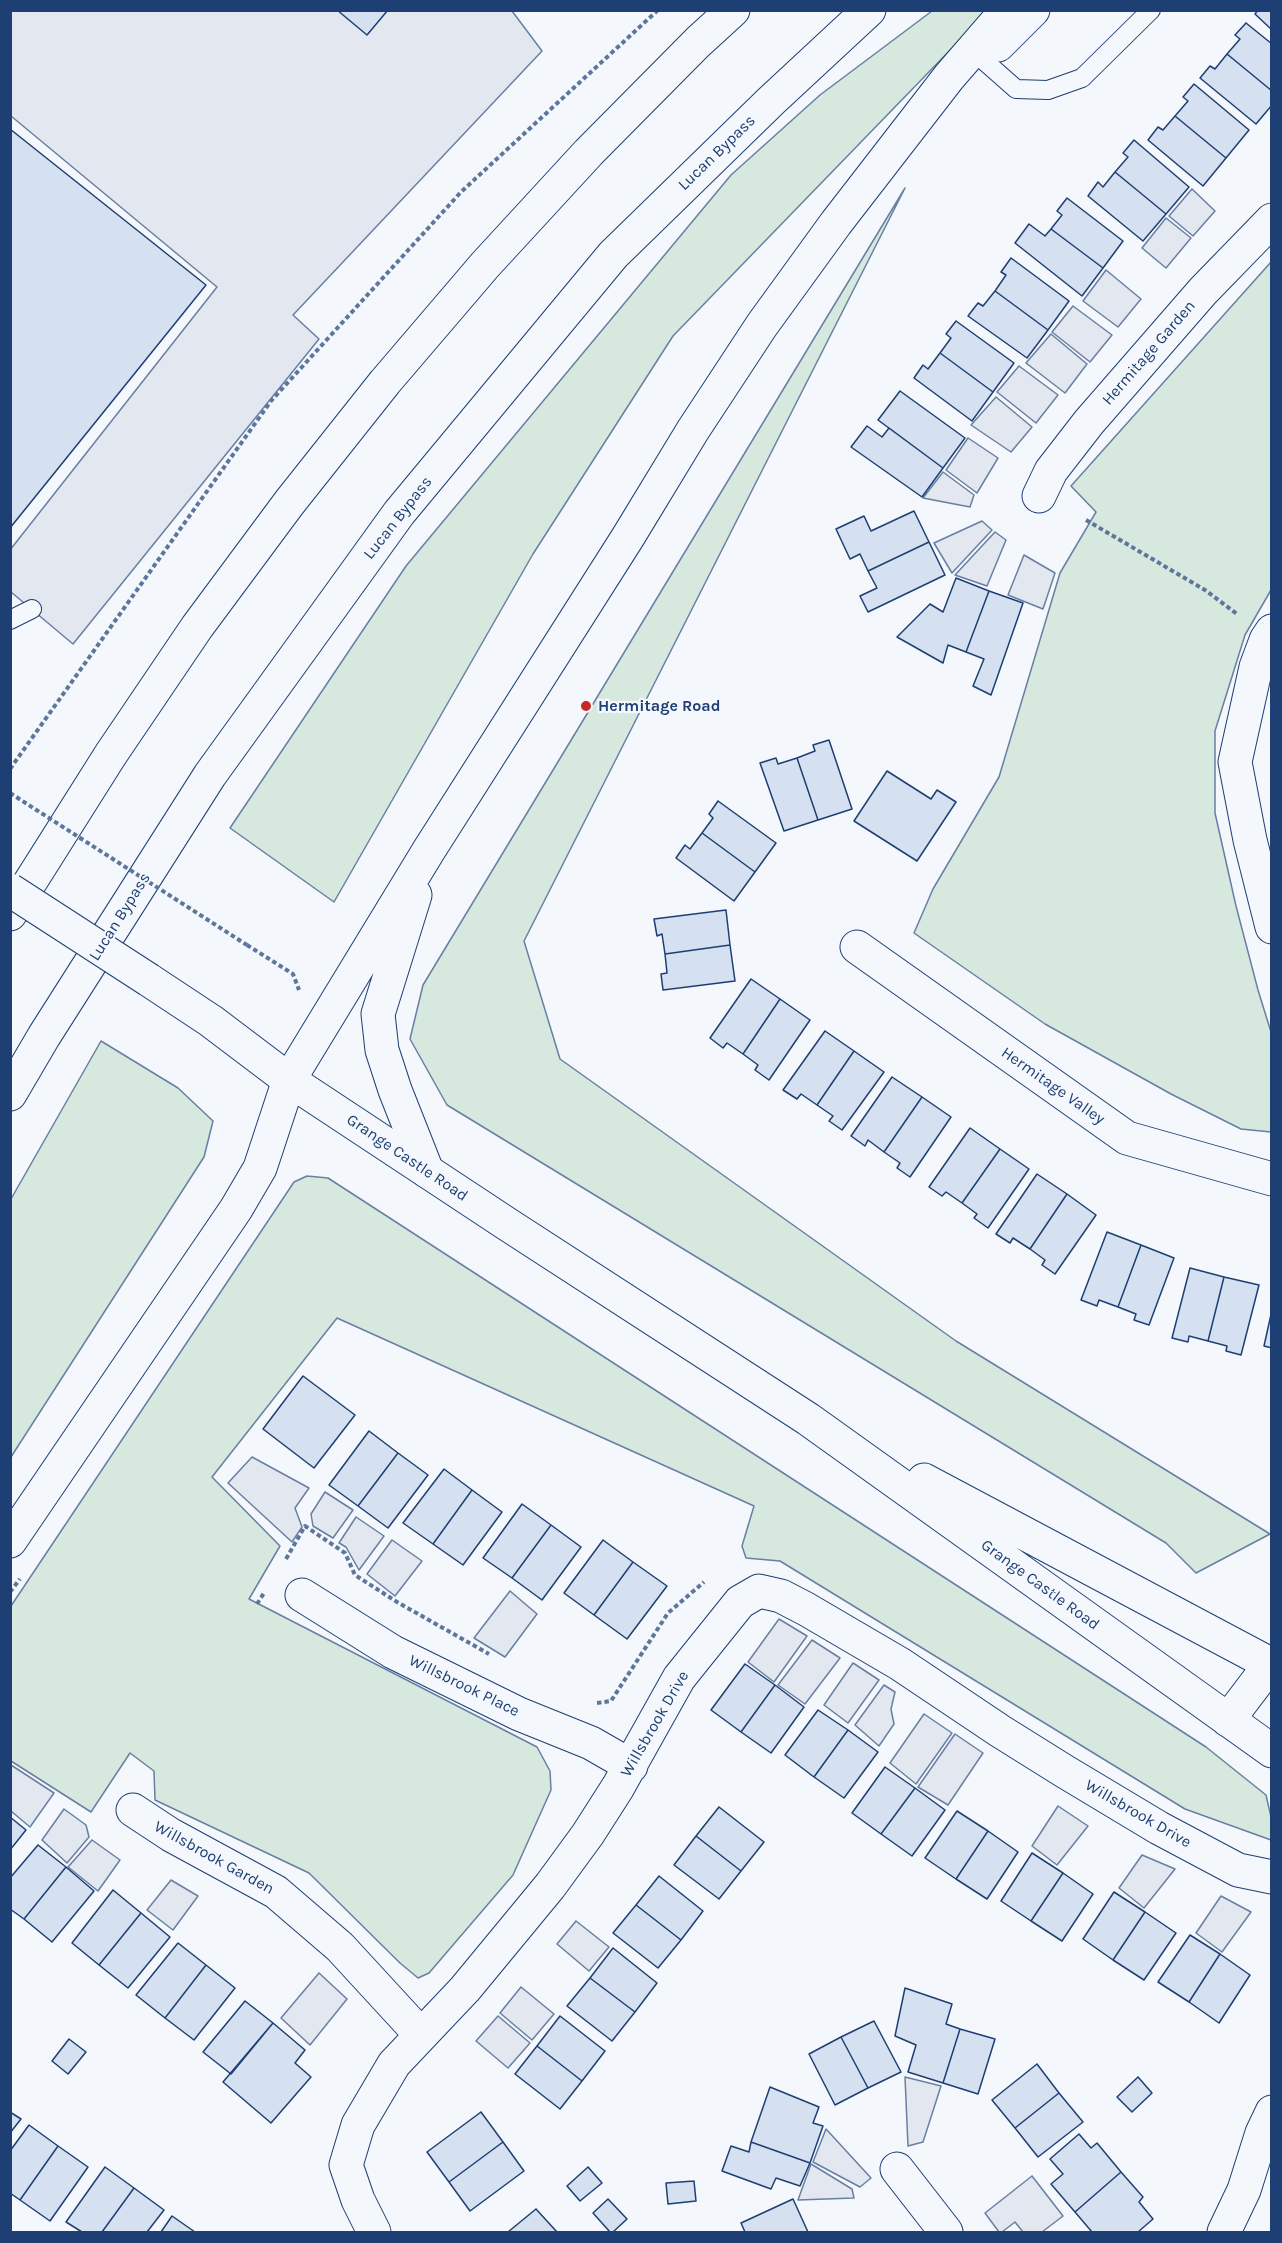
<!DOCTYPE html>
<html>
<head>
<meta charset="utf-8">
<style>
  body { margin:0 }
  #map { position:relative; width:1282px; height:2243px; overflow:hidden; background:#f4f7fb; font-family:Karla,sans-serif }
  canvas { display:block }
  .frame { position:absolute; inset:0; border:12px solid #1d3f73; pointer-events:none }
</style>
</head>
<body>
<div id="map">
<canvas width="1282" height="2243"></canvas>
<div class="frame"></div>
</div>
<script>
const context = document.querySelector('canvas').getContext('2d');
context.lineJoin = 'round';
function fillPath(path, color) {
  context.fillStyle = color;
  context.fill(path, 'evenodd');
}
function poly(rows) {
  const path = new Path2D();
  for (const r of rows) {
    path.moveTo(r[0], r[1]);
    for (let i = 2; i < r.length; i += 2) path.lineTo(r[i], r[i + 1]);
  }
  return path;
}
function trace(path, color, width, dash) {
  context.strokeStyle = color;
  context.lineWidth = width;
  context.lineCap = dash ? 'butt' : 'round';
  context.setLineDash(dash || []);
  context.stroke(path);
}
function label(font, color, halo, rows, align = 'center') {
  context.font = font + ' Karla,sans-serif';
  context.lineWidth = 4.5;
  context.setLineDash([]);
  context.textBaseline = 'middle';
  context.strokeStyle = halo;
  context.fillStyle = color;
  for (const [text, x, y, turn = 0] of rows) {
    context.save();
    context.translate(x, y);
    context.rotate((+turn || 0) * Math.PI / 180);
    context.textAlign = isNaN(turn) ? turn : align;
    if (halo) context.strokeText(text, 0, 0);
    context.fillText(text, 0, 0);
    context.restore();
  }
}
const green = poly([
  [932,11,988,11,673,336,533,554,334,902,230,828,406,566,731,175,820,95,932,11],
  [905,188,524,941,560,1059,956,1341,1270,1534,1196,1573,1166,1543,447,1105,410,1039,423,985,905,188],
  [1271,262,1271,590,1245,635,1215,731,1215,813,1236,906,1258,990,1271,1032,1271,1132,1241,1129,1171,1094,1045,1024,914,933,933,889,999,777,1060,573,1096,512,1071,486,1271,262],
  [101,1041,178,1088,213,1121,204,1157,11,1457,11,1199,101,1041],
  [307,1176,328,1178,1206,1747,1266,1795,1271,1817,1271,1840,1185,1809,780,1561,746,1558,742,1546,754,1506,337,1318,212,1477,280,1546,249,1599,537,1747,550,1771,551,1790,513,1875,429,1973,418,1978,400,1963,309,1873,155,1800,154,1771,130,1753,91,1812,11,1761,11,1606,294,1182,307,1176]
]);
const parking = poly([
  [11,11,512,11,542,51,293,315,319,339,73,644,11,592,10,550,217,287,11,116,11,11],
  [1192,189,1215,211,1193,236,1169,216,1192,189],
  [1166,218,1191,238,1166,268,1142,248,1166,218],
  [1106,270,1141,299,1118,327,1083,301,1106,270],
  [1073,306,1112,335,1090,362,1052,332,1073,306],
  [1051,334,1087,364,1065,393,1026,363,1051,334],
  [1019,366,1058,395,1036,423,997,392,1019,366],
  [996,397,1032,427,1011,452,971,425,996,397],
  [968,438,998,458,977,493,946,470,968,438],
  [943,472,974,495,970,507,923,498,943,472],
  [982,521,992,530,952,573,934,543,982,521],
  [995,532,1006,540,987,586,955,575,995,532],
  [1024,555,1055,573,1043,609,1008,595,1024,555],
  [252,1457,309,1488,295,1508,302,1527,292,1542,228,1483,252,1457],
  [325,1492,353,1510,333,1538,313,1526,311,1514,325,1492],
  [356,1517,384,1536,359,1570,346,1547,339,1543,356,1517],
  [392,1540,422,1561,395,1596,367,1574,392,1540],
  [510,1591,537,1614,505,1657,474,1638,510,1591],
  [779,1619,807,1636,774,1682,748,1662,779,1619],
  [812,1640,840,1658,805,1704,778,1685,812,1640],
  [853,1663,879,1680,848,1723,824,1705,853,1663],
  [884,1685,895,1692,891,1709,894,1724,879,1746,855,1725,884,1685],
  [924,1714,952,1733,916,1784,890,1763,924,1714],
  [955,1734,983,1753,948,1805,918,1787,955,1734],
  [11,1765,54,1793,30,1827,11,1811,11,1765],
  [1058,1806,1088,1826,1057,1865,1032,1846,1058,1806],
  [64,1809,86,1825,89,1837,67,1863,42,1840,64,1809],
  [92,1840,120,1860,98,1891,68,1867,92,1840],
  [1142,1855,1175,1869,1144,1908,1119,1888,1142,1855],
  [171,1880,198,1896,173,1930,147,1910,171,1880],
  [1221,1896,1251,1912,1222,1952,1196,1933,1221,1896],
  [576,1921,609,1947,589,1971,557,1944,576,1921],
  [319,1973,347,1999,310,2045,281,2018,319,1973],
  [521,1987,554,2014,532,2040,500,2013,521,1987],
  [498,2016,530,2043,508,2068,476,2041,498,2016],
  [905,2077,941,2086,923,2142,908,2146,905,2077],
  [826,2129,871,2178,860,2187,813,2162,826,2129],
  [811,2164,852,2189,854,2198,798,2200,811,2164],
  [1032,2176,1063,2216,1042,2232,1023,2232,1015,2222,1002,2232,999,2232,985,2213,1032,2176]
]);
const building = poly([
  [337,10,388,10,367,35,337,10],
  [1258,10,1272,10,1272,30,1255,14,1258,10],
  [1246,23,1272,44,1272,91,1227,54,1240,39,1235,35,1246,23],
  [1227,54,1272,91,1272,105,1256,124,1200,78,1210,66,1215,69,1227,54],
  [1194,84,1249,130,1226,158,1175,116,1188,101,1183,97,1194,84],
  [1175,116,1226,158,1203,186,1148,140,1158,127,1163,130,1175,116],
  [10,129,206,285,10,528,10,129],
  [1134,140,1189,187,1166,214,1115,172,1128,157,1123,153,1134,140],
  [1115,172,1166,214,1143,241,1088,196,1098,182,1103,187,1115,172],
  [1067,198,1123,241,1103,268,1051,229,1062,215,1057,211,1067,198],
  [1029,224,1045,236,1051,229,1103,268,1082,296,1015,243,1029,224],
  [1011,258,1069,301,1048,330,995,291,1006,275,1001,272,1011,258],
  [995,291,1048,330,1027,358,968,316,978,303,983,306,995,291],
  [956,321,1014,363,993,392,940,353,951,338,946,334,956,321],
  [940,353,993,392,972,421,914,378,923,365,928,369,940,353],
  [900,391,965,438,943,468,878,420,900,391],
  [867,426,882,437,889,428,943,468,922,497,851,447,867,426],
  [914,511,929,542,868,571,860,554,850,559,836,529,864,516,871,531,914,511],
  [929,542,945,575,868,612,860,596,877,588,868,571,929,542],
  [956,578,989,591,966,652,948,645,943,663,897,637,930,604,943,612,956,578],
  [989,591,1023,603,991,695,973,686,984,659,966,652,989,591],
  [829,740,852,809,818,820,797,758,815,751,813,745,829,740],
  [776,758,778,764,797,758,818,820,784,831,760,763,776,758],
  [887,771,931,799,937,790,956,802,917,861,854,821,887,771],
  [718,801,776,843,755,872,702,833,713,818,709,814,718,801],
  [702,833,755,872,734,901,676,858,685,845,690,849,702,833],
  [726,910,730,945,665,954,662,934,657,936,654,919,726,910],
  [730,945,735,981,663,990,661,974,667,973,665,954,730,945],
  [751,979,780,999,743,1054,727,1043,723,1048,710,1038,751,979],
  [780,999,810,1020,769,1080,755,1070,758,1065,743,1054,780,999],
  [825,1031,854,1051,817,1105,801,1094,797,1099,783,1090,825,1031],
  [854,1051,884,1072,842,1130,829,1121,833,1116,817,1105,854,1051],
  [892,1077,922,1097,884,1152,868,1140,865,1146,851,1136,892,1077],
  [922,1097,951,1117,910,1177,897,1168,900,1163,884,1152,922,1097],
  [970,1128,1000,1149,962,1203,946,1192,942,1196,929,1187,970,1128],
  [1000,1149,1029,1169,988,1228,974,1218,977,1214,962,1203,1000,1149],
  [1037,1174,1067,1194,1030,1249,1013,1238,1010,1243,996,1234,1037,1174],
  [1067,1194,1096,1215,1055,1274,1042,1265,1045,1260,1030,1249,1067,1194],
  [1107,1232,1141,1245,1118,1307,1099,1300,1097,1306,1081,1300,1107,1232],
  [1141,1245,1174,1258,1149,1325,1134,1320,1136,1314,1118,1307,1141,1245],
  [1190,1268,1224,1277,1208,1341,1189,1336,1188,1342,1172,1338,1190,1268],
  [1224,1277,1259,1285,1241,1355,1226,1351,1227,1346,1208,1341,1224,1277],
  [1272,1310,1272,1348,1264,1346,1272,1310],
  [303,1376,355,1415,314,1468,263,1429,303,1376],
  [369,1431,398,1453,358,1506,329,1485,369,1431],
  [398,1453,428,1475,388,1528,358,1506,398,1453],
  [444,1469,472,1490,433,1544,403,1523,444,1469],
  [472,1490,502,1512,463,1565,433,1544,472,1490],
  [522,1504,551,1525,512,1578,483,1558,522,1504],
  [551,1525,581,1547,542,1600,512,1578,551,1525],
  [603,1540,633,1562,594,1615,564,1593,603,1540],
  [633,1562,667,1586,627,1639,594,1615,633,1562],
  [745,1664,775,1685,741,1732,711,1710,745,1664],
  [775,1685,804,1707,771,1753,741,1732,775,1685],
  [818,1710,848,1730,814,1777,785,1755,818,1710],
  [848,1730,878,1752,844,1798,814,1777,848,1730],
  [885,1767,915,1788,881,1834,852,1813,885,1767],
  [915,1788,945,1810,912,1856,881,1834,915,1788],
  [719,1807,764,1842,741,1871,696,1836,719,1807],
  [957,1811,988,1831,956,1879,925,1858,957,1811],
  [10,1817,26,1830,10,1850,10,1817],
  [988,1831,1018,1852,987,1899,956,1879,988,1831],
  [696,1836,741,1871,719,1899,674,1865,696,1836],
  [38,1845,66,1867,24,1919,10,1909,10,1878,38,1845],
  [1032,1853,1063,1873,1031,1921,1001,1901,1032,1853],
  [66,1867,94,1891,52,1942,24,1919,66,1867],
  [1063,1873,1093,1894,1062,1941,1031,1921,1063,1873],
  [659,1876,703,1911,681,1940,636,1905,659,1876],
  [113,1890,141,1913,99,1965,72,1943,113,1890],
  [1114,1892,1145,1912,1113,1960,1083,1939,1114,1892],
  [636,1905,681,1940,658,1968,613,1933,636,1905],
  [1145,1912,1176,1933,1144,1980,1113,1960,1145,1912],
  [141,1913,170,1937,128,1988,99,1965,141,1913],
  [1190,1935,1220,1954,1189,2002,1158,1982,1190,1935],
  [178,1943,206,1965,165,2018,136,1995,178,1943],
  [613,1948,657,1983,635,2012,590,1978,613,1948],
  [1220,1954,1250,1975,1219,2023,1189,2002,1220,1954],
  [206,1965,235,1988,194,2040,165,2018,206,1965],
  [590,1978,635,2012,612,2041,567,2006,590,1978],
  [905,1988,952,2004,946,2024,960,2029,943,2083,908,2072,916,2045,895,2036,905,1988],
  [245,2001,273,2023,231,2074,203,2052,245,2001],
  [560,2016,605,2051,582,2081,537,2046,560,2016],
  [874,2021,901,2072,868,2088,841,2037,874,2021],
  [273,2023,305,2050,295,2063,311,2077,271,2123,223,2082,273,2023],
  [960,2029,995,2039,978,2094,943,2083,960,2029],
  [841,2037,868,2088,835,2105,809,2054,841,2037],
  [69,2039,86,2052,68,2074,52,2061,69,2039],
  [537,2046,582,2081,560,2109,515,2074,537,2046],
  [1037,2064,1059,2093,1015,2128,992,2100,1037,2064],
  [1138,2077,1152,2093,1132,2112,1117,2097,1138,2077],
  [770,2087,819,2107,813,2123,823,2126,810,2163,751,2142,770,2087],
  [1059,2093,1083,2122,1038,2157,1015,2128,1059,2093],
  [10,2112,21,2119,10,2133,10,2112],
  [481,2112,503,2142,449,2182,427,2152,481,2112],
  [29,2125,58,2146,20,2200,10,2193,10,2151,29,2125],
  [1079,2134,1091,2148,1097,2143,1121,2172,1075,2212,1051,2184,1063,2174,1050,2159,1079,2134],
  [503,2142,524,2171,470,2211,449,2182,503,2142],
  [751,2142,810,2163,800,2186,776,2178,771,2189,722,2171,731,2146,749,2152,751,2142],
  [58,2146,88,2167,50,2221,20,2200,58,2146],
  [105,2167,134,2188,102,2232,82,2232,66,2222,105,2167],
  [588,2167,602,2183,580,2201,567,2186,588,2167],
  [1121,2172,1143,2197,1139,2202,1153,2219,1138,2232,1092,2232,1075,2212,1121,2172],
  [694,2181,696,2201,668,2204,666,2183,694,2181],
  [134,2188,164,2210,147,2232,102,2232,134,2188],
  [608,2199,627,2219,613,2232,610,2232,593,2213,608,2199],
  [793,2199,808,2232,745,2232,741,2223,793,2199],
  [536,2209,557,2232,508,2232,536,2209],
  [172,2216,195,2232,161,2232,172,2216]
]);
const path = poly([
  [1086,520,1205,590,1237,614],
  [10,769,271,401,461,192,658,10],
  [247,945,293,974,299,990],
  [286,1559,305,1526,345,1553,355,1575,397,1602,489,1654],
  [10,1592,20,1579],
  [257,1604,264,1593],
  [597,1703,611,1701,668,1613,704,1582]
]);
const lane = poly([
  [982,59,1016,89,1048,90,1082,78,1151,10],
  [10,620,32,609]
]);
const street = poly([
  [1039,496,1051,471,1089,422,1203,291,1272,220],
  [1272,631,1266,640,1256,667,1235,762,1250,840,1272,927],
  [857,947,1127,1138,1272,1179],
  [302,1595,393,1652,519,1714,591,1743,631,1766],
  [1228,1720,1272,1662],
  [133,1810,171,1835,276,1892,340,1947,421,2035],
  [897,2169,946,2232],
  [374,2232,358,2200,346,2165,358,2125,394,2064,465,1989,550,1886,588,1834,618,1787,679,1678,740,1602,759,1591,781,1596,806,1609,900,1664,1000,1731,1064,1771,1159,1828,1238,1870,1272,1877],
  [1224,2232,1244,2190,1262,2133,1272,2112]
]);
const secondary = poly([
  [149,980,211,1021,289,1080,507,1224,808,1419,1272,1751],
  [924,1480,1272,1665]
]);
const highway = poly([
  [998,45,1033,10],
  [415,895,378,1014,382,1050,395,1090,427,1171],
  [10,914,111,754,197,627,289,503,385,382,485,265,589,152,698,42,733,10],
  [10,1094,44,1036,210,775,399,513,613,255,771,101,869,10],
  [10,1541,236,1209,260,1168,289,1080,429,850,628,537,693,430,762,325,836,223,949,77,1007,10]
]);
const pathBridge = poly([
  [10,793,247,945]
]);
const secondaryBridge = poly([
  [10,890,149,980]
]);
const markers = [
  [586,706,6,"#c62828"]
];
const streetNames = [
  ["Lucan Bypass",717,153,-44],
  ["Hermitage Garden",1149,353,-49],
  ["Lucan Bypass",398,518,-52],
  ["Lucan Bypass",120,917,-58],
  ["Hermitage Valley",1053,1086,35],
  ["Grange Castle Road",407,1158,34],
  ["Grange Castle Road",1040,1585,36],
  ["Willsbrook Place",464,1686,26],
  ["Willsbrook Drive",655,1724,-60],
  ["Willsbrook Drive",1138,1814,30],
  ["Willsbrook Garden",214,1858,29]
];
const poiNames = [
  ["Hermitage Road",598,706]
];
fillPath(green, '#d7e8df');
trace(green, '#687fa3', 1.5);
fillPath(parking, '#e3e8f0');
trace(parking, '#687fa3', 1.5);
fillPath(building, '#d5e0f0');
trace(building, '#1d3f73', 1.5);
trace(lane, '#1d3f73', 20);
trace(street, '#1d3f73', 35);
trace(secondary, '#1d3f73', 35);
trace(highway, '#1d3f73', 35);
trace(path, '#5e769c', 4, [4.5, 3]);
trace(lane, '#f4f7fb', 18);
trace(street, '#f4f7fb', 33);
trace(secondary, '#f4f7fb', 33);
trace(highway, '#f4f7fb', 33);
trace(secondaryBridge, '#1d3f73', 35, []);
trace(pathBridge, '#5e769c', 4, [4.5, 3]);
trace(secondaryBridge, '#f4f7fb', 33);
for (const [x, y, r, color] of markers) {
  const dot = new Path2D();
  dot.arc(x, y, r, 0, 2 * Math.PI);
  context.fillStyle = color;
  context.fill(dot);
  trace(dot, '#f4f7fb', 2);
}
label('16px', '#1d3f73', '#f4f7fb', streetNames);
label('bold 16px', '#1d3f73', '#f4f7fb', poiNames, 'left');
</script>
</body>
</html>
